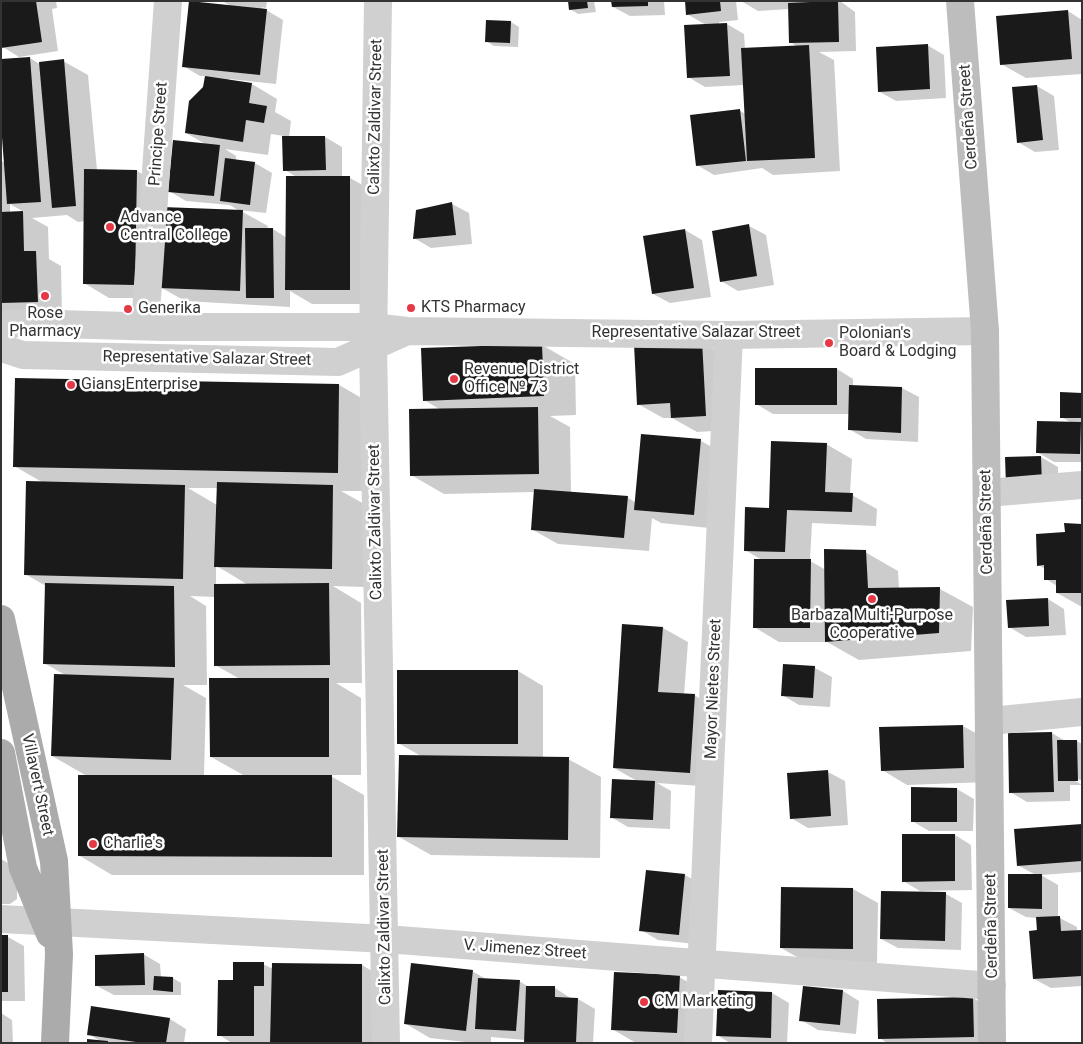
<!DOCTYPE html>
<html>
<head>
<meta charset="utf-8">
<style>
  body { margin:0 }
  #map { position:relative; width:1083px; height:1044px; overflow:hidden; background:#fff; font-family:Roboto,sans-serif }
  canvas { display:block }
  .frame { position:absolute; inset:0; border:2px solid #333; pointer-events:none }
</style>
</head>
<body>
<div id="map">
<canvas width="1083" height="1044"></canvas>
<div class="frame"></div>
</div>
<script>
const context = document.querySelector('canvas').getContext('2d');
context.lineJoin = 'round';
function fillPath(path, color) {
  context.fillStyle = color;
  context.fill(path, 'evenodd');
}
function poly(rows) {
  const path = new Path2D();
  for (const r of rows) {
    path.moveTo(r[0], r[1]);
    for (let i = 2; i < r.length; i += 2) path.lineTo(r[i], r[i + 1]);
  }
  return path;
}
function trace(path, color, width, dash) {
  context.strokeStyle = color;
  context.lineWidth = width;
  context.lineCap = dash ? 'butt' : 'round';
  context.setLineDash(dash || []);
  context.stroke(path);
}
function label(font, color, halo, rows, align = 'center') {
  context.font = font + ' Roboto,sans-serif';
  context.lineWidth = 5;
  context.setLineDash([]);
  context.textBaseline = 'middle';
  context.strokeStyle = halo;
  context.fillStyle = color;
  for (const [text, x, y, turn = 0] of rows) {
    context.save();
    context.translate(x, y);
    context.rotate((+turn || 0) * Math.PI / 180);
    context.textAlign = isNaN(turn) ? turn : align;
    if (halo) context.strokeText(text, 0, 0);
    context.fillText(text, 0, 0);
    context.restore();
  }
}
const shadow = poly([
  [1,1,56,1,57,8,52,9,58,51,19,57,3,47],
  [222,1,267,1,266,8,261,7,283,20,276,84,229,79,229,81,252,84,277,99,275,112,291,121,289,138,325,137,342,147,342,178,350,178,375,192,375,304,312,304,290,291,290,307,185,301,160,287,160,298,109,298,84,283,85,221,78,222,67,215,32,218,48,227,49,259,61,266,62,316,1,317,1,161,5,163,30,58,41,65,63,61,88,75,97,170,137,171,162,186,161,209,241,212,230,205,186,201,169,191,207,145,186,133,204,87,206,76,200,76,183,66,231,6],
  [271,134,284,136,285,170,298,178,287,238,273,229,267,229,268,226,239,210,266,213,272,173,255,163,236,161,236,156,225,149,268,155],
  [10,204,24,212,10,213],
  [569,1,594,1,596,12,578,14,570,9],
  [612,1,664,1,665,15,630,16,613,7],
  [686,1,736,1,738,20,719,22,719,24,727,24,744,34,745,49,798,47,790,42,789,9,758,11,741,1,840,1,855,12,856,51,819,52,834,60,840,171,773,175,762,168,714,175,697,165,740,111,746,114,744,85,705,87,688,77,706,25,687,14],
  [1068,11,1082,20,1082,74,1026,78,1001,64],
  [511,22,519,27,518,47,494,46,486,41],
  [927,45,944,55,946,98,896,101,880,92],
  [1037,86,1054,96,1059,150,1035,152,1018,142],
  [452,204,469,213,472,244,431,248,414,238],
  [749,226,766,235,774,285,738,291,721,281],
  [685,230,702,240,711,297,670,303,653,294],
  [701,342,726,356,731,430,697,432,672,418,663,418,638,404],
  [542,345,575,364,576,415,550,416,570,427,571,493,627,497,636,503,701,441,726,455,719,529,661,523,652,518,649,551,558,544,533,530,535,492,444,494,411,475,441,410,424,400],
  [837,369,853,379,853,386,902,388,919,397,918,442,866,439,849,429,849,414,773,414,756,404],
  [16,380,339,385,372,404,370,491,341,491,366,505,364,587,333,586,361,603,362,683,336,683,361,698,361,775,329,775,364,795,364,875,112,875,80,856,87,776,52,756,67,676,44,663,46,586,25,574,42,482,14,466],
  [188,488,218,488,217,505],
  [216,566,227,572,248,585,216,585],
  [190,596,215,597,215,665,240,679,211,757,245,776,204,776,206,698,183,685,207,685,206,606],
  [1082,394,1082,462,1054,462,1037,452,1072,423,1061,417],
  [826,444,852,459,850,494,877,509,876,526,812,523,810,561,826,570,865,552,898,571,899,589,940,589,973,607,971,651,859,660,827,642,779,642,754,627,762,560,745,550,770,510],
  [1041,457,1058,467,1058,494,1006,458],
  [1082,526,1082,607,1057,593,1057,586,1046,579,1045,569,1038,565,1066,534],
  [1048,599,1064,609,1066,635,1026,637,1009,627],
  [663,628,688,642,684,695,694,695,719,710,715,787,657,783,671,791,670,829,628,827,611,817,637,781,614,768],
  [784,665,815,668,832,677,830,707,799,705,782,695],
  [518,671,543,686,543,758,568,759,601,777,600,858,431,855,399,837,421,756,398,743],
  [963,726,988,740,989,782,907,785,882,770],
  [1052,733,1067,742,1077,741,1082,744,1082,781,1073,776,1072,779,1082,785,1070,785,1070,801,1027,802,1010,792],
  [828,772,845,781,848,825,808,828,791,818],
  [957,789,974,799,973,831,929,831,912,821],
  [1082,825,1082,872,1041,875,1058,885,1058,917,1077,927,1077,931,1082,931,1082,986,1051,988,1034,979,1037,918,1026,917,1009,908,1036,875,1019,866],
  [955,835,971,845,972,890,920,891,903,881],
  [1,859,17,868,17,899,10,904,1,904],
  [685,875,702,885,695,944,658,940,641,930],
  [782,888,853,889,878,903,877,963,806,962,781,948],
  [946,894,962,903,961,950,898,948,881,939],
  [1,937,8,937,24,946,25,1001,1,1001],
  [143,954,160,964,161,977,173,978,181,983,181,995,114,995,97,986],
  [263,964,273,969,273,964,362,965,387,980,387,1043,232,1043,219,1035,234,981],
  [472,971,486,979,519,981,529,987,555,988,572,999,578,999,595,1009,593,1043,525,1043,525,1040,491,1037,491,1043,474,1043,430,1038,406,1024],
  [679,977,704,991,702,1043,636,1043,612,1029],
  [843,991,859,1001,856,1034,818,1030,801,1020],
  [772,993,789,1003,787,1043,730,1043,717,1035],
  [973,998,998,1013,998,1043,887,1043,880,1038],
  [1,1013,12,1020,13,1043,1,1043],
  [170,1019,186,1029,184,1043,88,1043,102,1042,88,1034]
]);
const building = poly([
  [36,1,42,42,1,48,1,2],
  [189,1,267,9,260,75,182,67],
  [568,1,587,1,588,8,569,10],
  [611,1,648,1,648,6,612,7],
  [685,1,720,1,721,11,686,15],
  [833,1,838,1,839,42,789,43,788,3],
  [1068,10,1072,59,1000,65,996,16],
  [486,20,511,21,510,43,485,42],
  [727,23,730,76,687,78,684,25],
  [928,44,930,89,878,92,876,47],
  [809,45,815,158,747,161,741,48],
  [30,57,41,202,7,204,1,124,1,59],
  [64,59,76,206,52,208,39,62],
  [205,76,252,83,249,103,267,106,264,123,246,120,243,142,185,133,189,101,203,87],
  [1037,85,1043,140,1017,143,1012,87],
  [740,109,746,161,696,166,690,115],
  [282,136,325,136,326,170,283,171],
  [173,140,220,145,214,196,168,192],
  [225,158,255,162,250,205,220,201],
  [84,169,137,170,135,285,83,284],
  [286,176,350,176,350,290,285,290],
  [452,202,456,235,413,239,416,210],
  [162,207,243,210,240,291,159,288],
  [23,211,24,251,36,251,38,302,1,303,1,212],
  [749,224,757,276,720,282,712,231],
  [245,228,273,228,274,298,246,298],
  [685,229,694,288,652,294,643,236],
  [702,340,706,416,671,418,670,403,637,405,634,344],
  [542,344,544,396,423,401,421,348],
  [755,368,837,368,837,405,755,405],
  [15,378,339,384,338,473,13,467],
  [849,385,902,387,901,433,848,430],
  [1060,392,1082,393,1082,418,1060,418],
  [538,407,539,474,410,476,409,409],
  [1037,421,1081,422,1080,454,1036,453],
  [641,434,701,439,694,515,634,510],
  [771,441,827,443,825,492,853,493,852,512,787,510,785,552,744,551,745,507,769,508],
  [1041,456,1042,485,1006,486,1005,457],
  [26,481,185,485,183,579,24,575],
  [217,482,333,485,332,569,214,567],
  [534,489,628,496,624,538,531,530],
  [1064,523,1082,524,1082,593,1056,593,1056,580,1044,580,1044,565,1037,566,1036,534,1065,532],
  [824,549,866,550,868,588,940,587,939,633,825,642],
  [754,559,811,559,810,628,753,628],
  [45,583,174,586,175,667,43,664],
  [329,583,330,665,214,666,214,584],
  [1048,598,1049,626,1008,628,1006,600],
  [622,624,663,627,658,692,695,694,690,773,613,768],
  [783,664,815,666,813,698,781,696],
  [397,670,518,670,518,744,397,744],
  [54,674,174,678,171,760,51,756],
  [209,678,329,678,329,757,210,757],
  [963,725,964,768,881,771,879,727],
  [1052,732,1054,792,1009,793,1008,733],
  [1057,740,1077,740,1078,781,1058,781],
  [399,755,569,757,568,840,397,837],
  [828,770,831,816,790,819,787,773],
  [78,775,332,775,332,857,78,856],
  [612,779,655,781,653,820,610,818],
  [911,787,957,788,957,822,911,822],
  [1082,824,1082,861,1017,866,1014,829],
  [902,834,955,834,955,881,902,882],
  [646,870,685,874,679,935,639,931],
  [1008,874,1042,874,1042,909,1008,908],
  [781,887,853,888,853,949,780,948],
  [881,891,946,892,945,941,880,939],
  [1060,916,1061,931,1082,930,1082,976,1033,979,1029,931,1037,930,1036,917],
  [1,935,8,935,8,992,1,992],
  [144,953,145,985,95,986,95,955],
  [233,962,264,962,264,986,254,986,254,1036,217,1036,218,980,233,980],
  [272,963,362,964,362,1043,270,1043],
  [411,963,473,970,466,1031,404,1024],
  [614,972,680,975,677,1033,611,1030],
  [154,976,173,977,173,992,153,990],
  [478,978,520,980,516,1031,475,1029],
  [526,986,555,986,555,997,578,998,576,1043,524,1043],
  [803,986,843,990,840,1025,799,1021],
  [718,990,772,992,771,1038,716,1036],
  [973,997,974,1037,878,1039,877,999],
  [91,1006,170,1018,166,1043,143,1043,87,1035],
  [87,1039,108,1041,108,1043,87,1043]
]);
const minor = poly([
  [378,1,373,346,386,1043],
  [145,326,168,1],
  [987,493,1082,485],
  [990,721,1082,712],
  [1,919,386,939,992,986],
  [698,1043,729,335]
]);
const tertiary = poly([
  [1,325,22,323,164,327,373,327,407,331,729,335,985,331],
  [1,348,23,355,338,362,405,332]
]);
const secondary = poly([
  [960,1,985,331,992,1043]
]);
const primary = poly([
  [1,619,54,861,59,954,55,1043],
  [1,753,23,868,50,934]
]);
const markers = [
  [110,227,5,"#e63946"],
  [45,296,5,"#e63946"],
  [411,308,5,"#e63946"],
  [128,309,5,"#e63946"],
  [829,343,5,"#e63946"],
  [454,379,5,"#e63946"],
  [71,385,5,"#e63946"],
  [872,599,5,"#e63946"],
  [93,844,5,"#e63946"],
  [644,1002,5,"#e63946"]
];
const streetNames = [
  ["Calixto Zaldivar Street",376,117,-89],
  ["Cerdeña Street",969,117,-94],
  ["Principe Street",159,134,-86],
  ["Representative Salazar Street",696,333],
  ["Representative Salazar Street",207,359,1],
  ["Calixto Zaldivar Street",376,522,-91],
  ["Cerdeña Street",987,522,-91],
  ["Mayor Nietes Street",714,689,-88],
  ["Villavert Street",37,785,78],
  ["Cerdeña Street",992,926,-91],
  ["Calixto Zaldivar Street",385,927,-91],
  ["V. Jimenez Street",525,950,4]
];
const poiNames = [
  ["Advance",120,218],
  ["Central College",120,236],
  ["KTS Pharmacy",421,308],
  ["Generika",138,309],
  ["Rose",45,314,"center"],
  ["Pharmacy",45,332,"center"],
  ["Polonian's",839,334],
  ["Board & Lodging",839,352],
  ["Revenue District",464,370],
  ["Office № 73",464,388],
  ["Gians Enterprise",81,385],
  ["Barbaza Multi-Purpose",872,616,"center"],
  ["Cooperative",872,634,"center"],
  ["Charlie's",103,844],
  ["CM Marketing",654,1002]
];
fillPath(shadow, '#0003');
fillPath(building, '#1a1a1a');
trace(minor, '#d0d0d0', 28);
trace(tertiary, '#d0d0d0', 28);
trace(secondary, '#bdbdbd', 28);
trace(primary, '#ababab', 28);
for (const [x, y, r, color] of markers) {
  const dot = new Path2D();
  dot.arc(x, y, r, 0, 2 * Math.PI);
  context.fillStyle = color;
  context.fill(dot);
  trace(dot, '#fff', 2);
}
label('16px', '#333', '#fff', streetNames);
label('16px', '#333', '#fff', poiNames, 'left');
</script>
</body>
</html>
